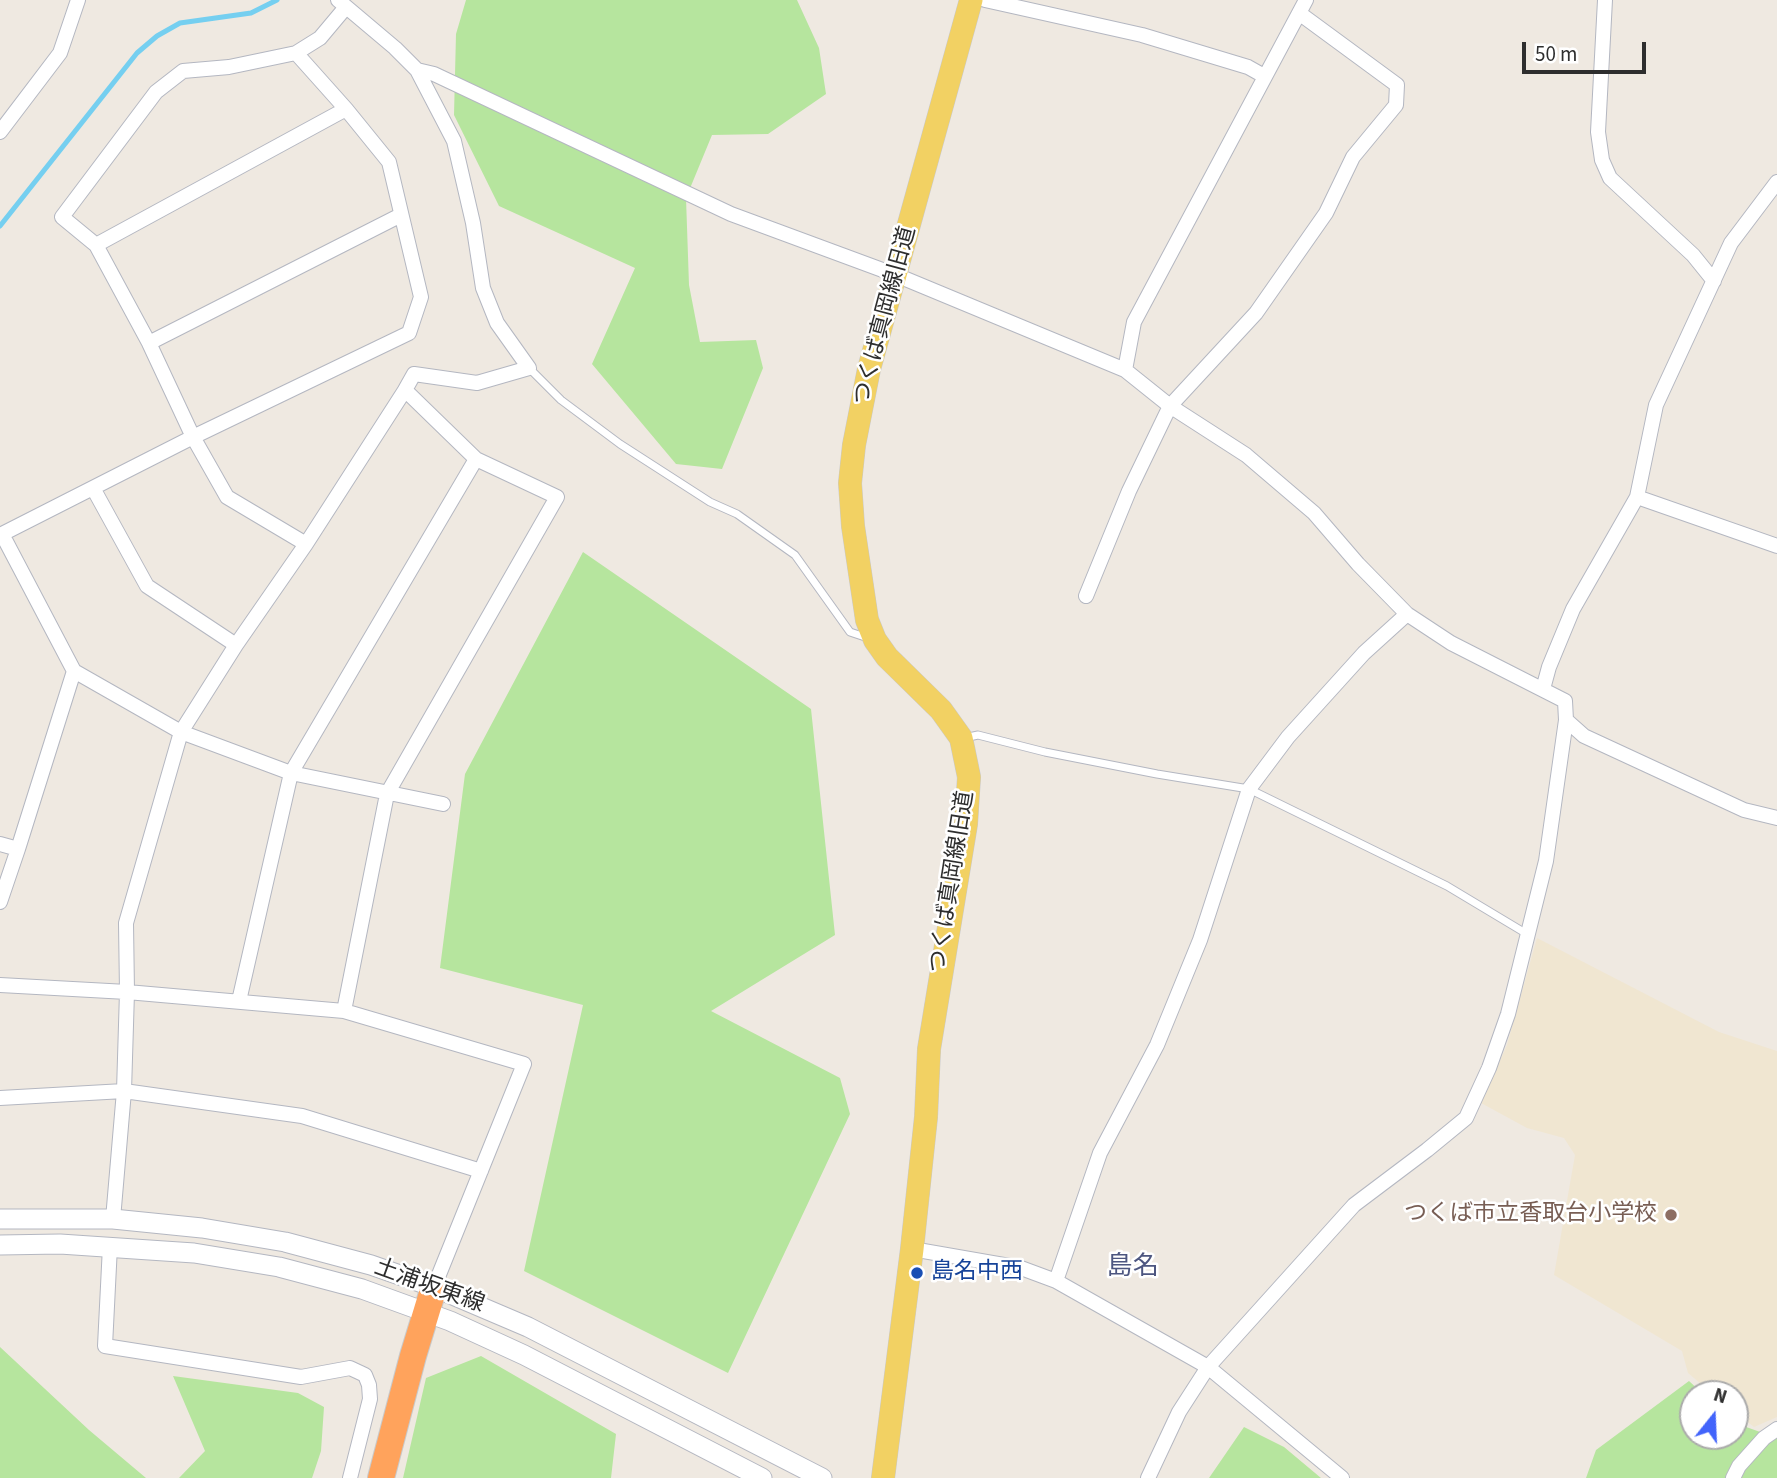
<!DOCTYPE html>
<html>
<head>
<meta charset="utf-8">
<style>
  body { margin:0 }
  #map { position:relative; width:1777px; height:1478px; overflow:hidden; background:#efe9e1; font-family:"Source Sans 3",sans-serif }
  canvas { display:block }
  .north { position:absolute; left:1679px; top:1380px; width:70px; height:70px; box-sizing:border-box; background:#fff; border:2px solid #ababab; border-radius:50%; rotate:18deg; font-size:19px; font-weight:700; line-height:28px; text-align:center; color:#2e2e2e }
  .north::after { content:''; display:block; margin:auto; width:24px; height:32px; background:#4264fb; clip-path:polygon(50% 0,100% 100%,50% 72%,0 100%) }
  .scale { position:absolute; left:1522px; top:42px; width:124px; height:32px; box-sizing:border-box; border:4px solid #2e2e2e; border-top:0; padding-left:9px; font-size:21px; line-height:24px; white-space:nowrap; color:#2e2e2e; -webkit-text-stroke:5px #fff; paint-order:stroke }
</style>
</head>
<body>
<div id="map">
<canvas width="1777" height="1478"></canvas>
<div class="north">N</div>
<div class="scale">50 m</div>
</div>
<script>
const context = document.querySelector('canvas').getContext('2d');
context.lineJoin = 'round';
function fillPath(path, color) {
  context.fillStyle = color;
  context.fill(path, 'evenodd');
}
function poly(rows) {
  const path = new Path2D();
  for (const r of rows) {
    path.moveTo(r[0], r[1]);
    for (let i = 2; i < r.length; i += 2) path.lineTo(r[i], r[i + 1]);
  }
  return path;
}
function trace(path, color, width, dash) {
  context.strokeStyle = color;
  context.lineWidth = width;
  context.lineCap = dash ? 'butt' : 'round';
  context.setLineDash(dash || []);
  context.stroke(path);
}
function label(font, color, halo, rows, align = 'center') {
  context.font = font + ' "Source Sans 3","Noto Sans JP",sans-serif';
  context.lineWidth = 5;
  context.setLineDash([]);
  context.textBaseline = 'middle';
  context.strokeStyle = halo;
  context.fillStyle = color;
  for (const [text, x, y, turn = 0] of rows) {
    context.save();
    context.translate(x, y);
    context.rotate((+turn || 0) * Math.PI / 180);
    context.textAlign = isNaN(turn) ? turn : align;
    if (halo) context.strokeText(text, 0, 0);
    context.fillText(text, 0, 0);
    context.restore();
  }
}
const education = poly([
  [1537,938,1719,1032,1777,1051,1777,1417,1754,1427,1735,1412,1735,1394,1713,1394,1688,1373,1682,1351,1554,1275,1575,1155,1564,1138,1527,1128,1481,1103,1507,1045]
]);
const green = poly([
  [466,0,797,0,819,48,826,94,768,134,712,135,686,198,689,285,700,342,756,340,763,368,722,469,676,464,592,364,635,268,499,206,454,115,456,34],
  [583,552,811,709,835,935,711,1011,840,1078,850,1114,728,1373,524,1271,583,1005,440,968,465,774],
  [0,1347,89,1430,146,1478,0,1478],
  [481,1356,616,1434,611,1478,403,1478,426,1378],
  [173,1376,298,1393,324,1407,321,1451,312,1478,179,1478,205,1451],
  [1689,1381,1703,1394,1693,1394,1693,1436,1735,1436,1735,1423,1777,1438,1777,1478,1586,1478,1596,1450],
  [1244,1427,1284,1447,1321,1478,1209,1478]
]);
const stream = poly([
  [0,226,137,53,157,36,180,23,251,13,277,0]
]);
const service = poly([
  [529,368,561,400,620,444,710,502,737,514,795,555,850,632,868,638],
  [964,738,978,735,1045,752,1157,774,1249,789,1447,886,1527,934]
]);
const minor = poly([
  [338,0,395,48,417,70,454,141,473,223,483,288,497,323,529,368,477,383,414,374,405,390],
  [985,0,1142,35,1248,67,1264,76],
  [1605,0,1598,132,1602,160,1610,178,1693,255,1714,281],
  [417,70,434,74,731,214,896,275,1125,370,1170,406,1246,455,1314,513,1358,564,1407,614,1451,643,1565,701,1566,720,1584,736,1744,810,1777,818],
  [0,132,60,53,78,0],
  [96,245,346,109],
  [149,343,401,215],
  [1125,370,1134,322,1306,0],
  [1637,497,1777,546],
  [2,534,74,671,18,849],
  [0,535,193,437,409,333,421,297,389,162,346,109,296,53],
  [1086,596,1129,491,1170,406,1256,313,1326,213,1353,157,1396,105,1397,85,1299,13],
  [236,645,306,544,227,497,193,437,149,343,96,245,62,217,156,92,183,71,229,67,296,53,320,38,346,7],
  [74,671,181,732,236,645,147,586,93,488],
  [1543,689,1549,667,1573,609,1637,497,1656,405,1731,243,1777,182],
  [0,844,18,849,0,902],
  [0,985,127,992,126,923,181,732,291,773,443,804],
  [239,1001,291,773,476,459,405,390,306,544],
  [344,1011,387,794,557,497,476,459],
  [0,1098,124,1091,302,1116,481,1171],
  [113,1219,124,1091,127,992,344,1011,524,1064,434,1287],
  [110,1246,105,1346,301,1377,350,1368,365,1375,369,1385,370,1399,350,1478],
  [912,1249,1021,1268,1056,1281,1208,1367,1342,1478],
  [1056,1281,1100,1153,1157,1045,1200,940,1249,789,1288,737,1364,653,1407,614],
  [1148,1478,1179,1412,1208,1367,1354,1205,1427,1150,1466,1118,1489,1068,1508,1014,1546,861,1566,720],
  [1733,1478,1739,1466,1764,1438,1777,1429]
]);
const secondary = poly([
  [0,1219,113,1219,202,1228,285,1242,371,1265,434,1287,528,1327,822,1478],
  [0,1245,60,1244,194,1253,279,1267,362,1289,450,1321,524,1355,762,1478]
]);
const primary = poly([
  [883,1478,912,1249,926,1117,929,1049,966,824,969,777,961,738,941,710,887,657,875,640,867,620,853,526,850,483,854,445,869,369,971,0]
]);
const motorway = poly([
  [381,1478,413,1356,434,1287]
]);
const markers = [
  [1671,1215,7,"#8d6e63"],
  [917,1273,7,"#1a4fb4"]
];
const streetNames = [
  ["つくば真岡線旧道",886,316,-75],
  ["つくば真岡線旧道",953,882,-81],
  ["土浦坂東線",429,1287,20]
];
const educationNames = [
  ["つくば市立香取台小学校",1657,1215]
];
const transitNames = [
  ["島名中西",931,1273]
];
const quarterNames = [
  ["島名",1133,1268]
];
fillPath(education, '#f0e6d1');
fillPath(green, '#b6e59e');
trace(stream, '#75cff0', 5);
trace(service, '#b4b7c1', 9);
trace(minor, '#b4b7c1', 16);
trace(secondary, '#b4b7c1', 21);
trace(primary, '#c9c9c9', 24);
trace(motorway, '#c9c9c9', 28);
trace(service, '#fff', 7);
trace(minor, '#fff', 14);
trace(secondary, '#fff', 19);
trace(primary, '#f2d163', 23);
trace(motorway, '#ffa35c', 26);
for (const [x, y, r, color] of markers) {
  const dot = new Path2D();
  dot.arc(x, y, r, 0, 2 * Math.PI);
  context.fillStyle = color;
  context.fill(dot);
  trace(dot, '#fff', 2.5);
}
label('23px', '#2e2e2e', '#fff', streetNames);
label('23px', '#785e54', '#fff', educationNames, 'right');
label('23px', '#164399', '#fff', transitNames, 'left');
label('26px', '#4d5680', '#fff', quarterNames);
</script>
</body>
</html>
